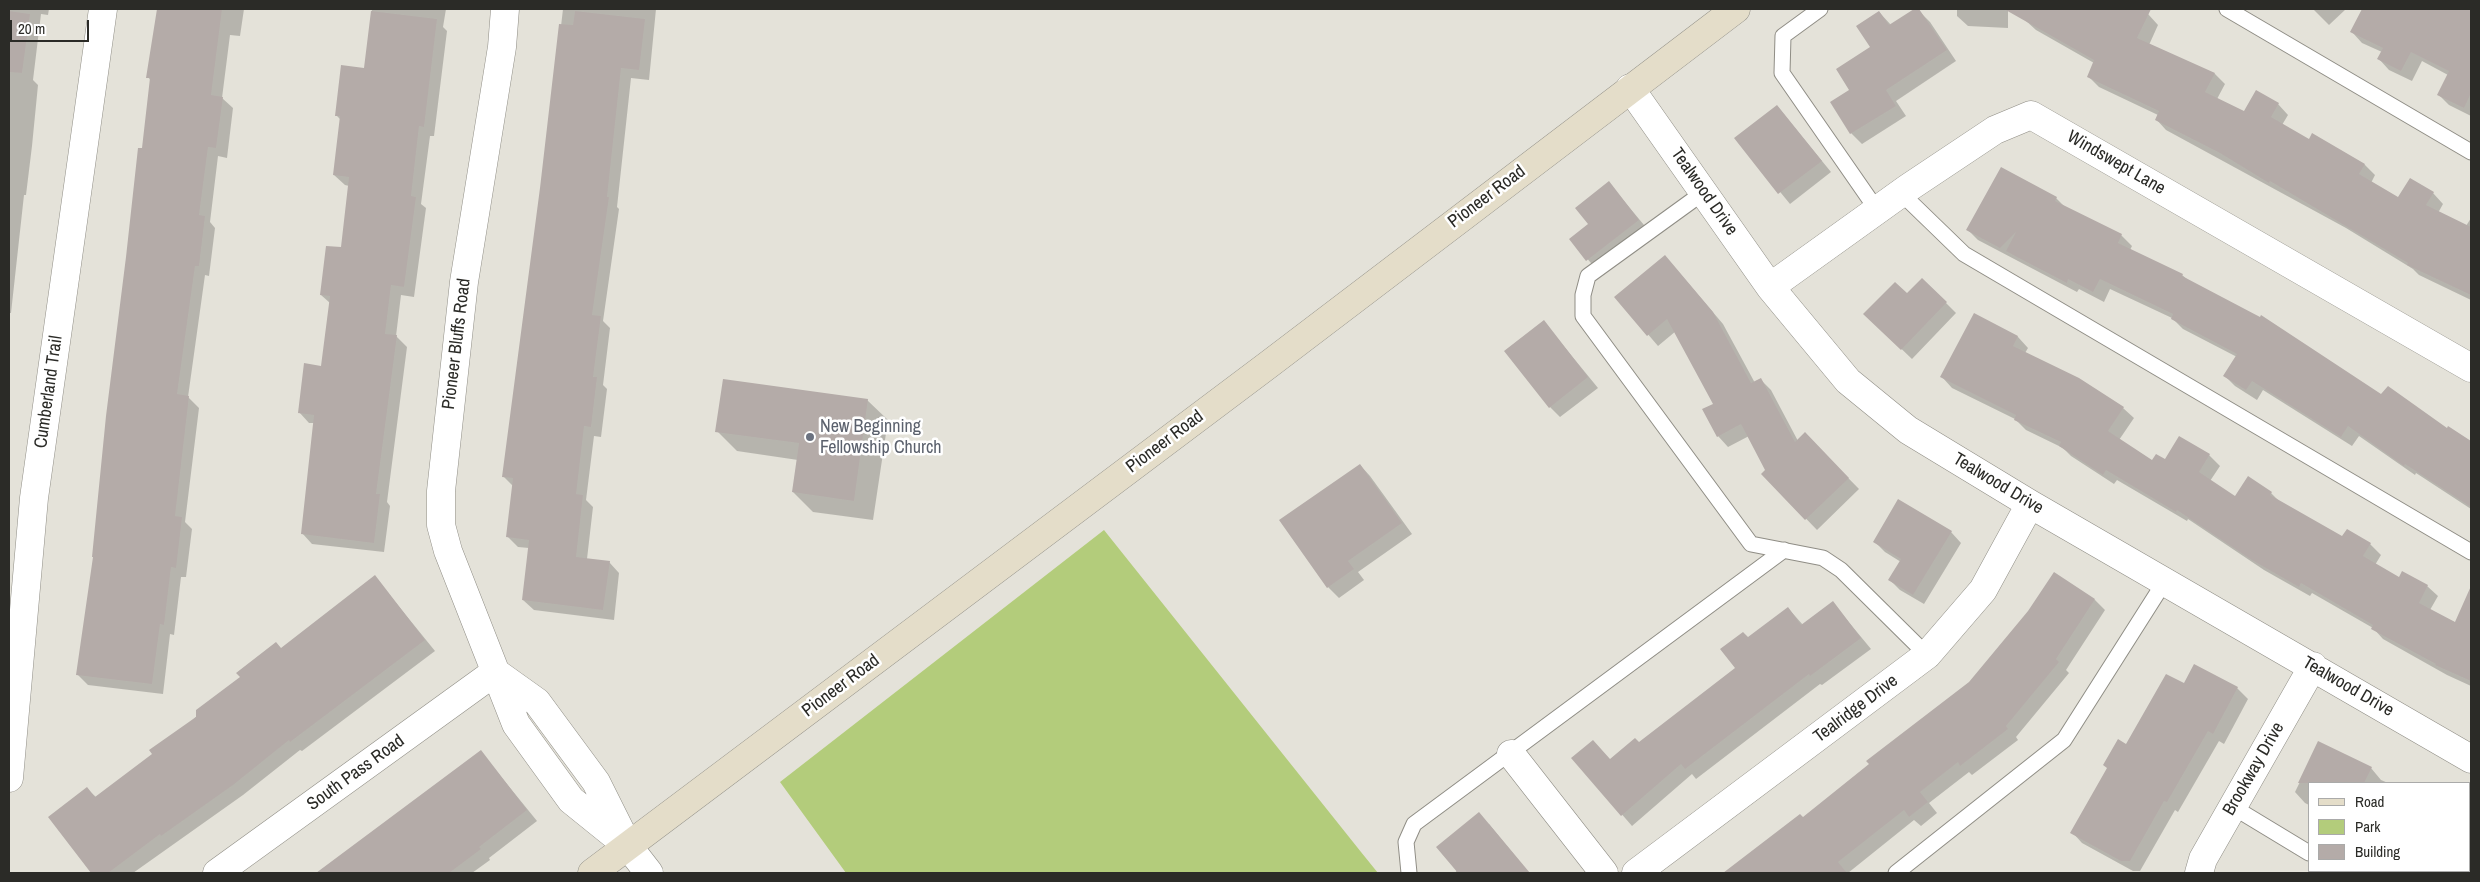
<!DOCTYPE html>
<html>
<head>
<meta charset="utf-8">
<style>
  body { margin:0 }
  #map { position:relative; width:2480px; height:882px; overflow:hidden; background:#e4e2d9; font-family:"Archivo Narrow",sans-serif }
  canvas { display:block }
  .frame { position:absolute; inset:0; border:10px solid #2b2b27; pointer-events:none }
  .legend { position:absolute; left:2308px; top:782px; width:162px; height:90px; box-sizing:border-box; background:#fff; border:1px solid #aaaaa9; margin:0; padding:6px 9px; list-style:none; font-size:15px; color:#2b2b27 }
  .legend li { display:flex; align-items:center; gap:10px; height:25px }
  .legend b { width:25px; border:1px solid #aaaaa9 }
  .scale { position:absolute; left:10px; top:20px; width:79px; height:22px; box-sizing:border-box; border:2px solid #2b2b27; border-top:0; padding-left:6px; font-size:15px; line-height:18px; white-space:nowrap; color:#2b2b27; -webkit-text-stroke:4px #fff; paint-order:stroke }
</style>
</head>
<body>
<div id="map">
<canvas width="2480" height="882"></canvas>
<div class="frame"></div>
<ul class="legend">
<li><b style="height:6px;background:#e4ddc9"></b>Road</li>
<li><b style="height:14px;background:#b3cc7b"></b>Park</li>
<li><b style="height:14px;background:#b4aba8"></b>Building</li>
</ul>
<div class="scale">20 m</div>
</div>
<script>
const context = document.querySelector('canvas').getContext('2d');
context.lineJoin = 'round';
function fillPath(path, color) {
  context.fillStyle = color;
  context.fill(path, 'evenodd');
}
function poly(rows) {
  const path = new Path2D();
  for (const r of rows) {
    path.moveTo(r[0], r[1]);
    for (let i = 2; i < r.length; i += 2) path.lineTo(r[i], r[i + 1]);
  }
  return path;
}
function trace(path, color, width, dash) {
  context.strokeStyle = color;
  context.lineWidth = width;
  context.lineCap = dash ? 'butt' : 'round';
  context.setLineDash(dash || []);
  context.stroke(path);
}
function label(font, color, halo, rows, align = 'center') {
  context.font = font + ' "Archivo Narrow",sans-serif';
  context.lineWidth = 5;
  context.setLineDash([]);
  context.textBaseline = 'middle';
  context.strokeStyle = halo;
  context.fillStyle = color;
  for (const [text, x, y, turn = 0] of rows) {
    context.save();
    context.translate(x, y);
    context.rotate((+turn || 0) * Math.PI / 180);
    context.textAlign = isNaN(turn) ? turn : align;
    if (halo) context.strokeText(text, 0, 0);
    context.fillText(text, 0, 0);
    context.restore();
  }
}
const green = poly([
  [1104,530,1361,852,1378,873,846,873,780,782]
]);
const shadow = poly([
  [9,9,49,9,48,15,41,14,33,80,38,85,32,146,26,195,24,195,11,313,9,313],
  [158,9,244,9,240,36,230,35,222,98,233,108,227,158,218,156,210,222,215,228,209,276,205,275,188,397,199,408,185,522,192,529,186,577,181,577,174,635,170,634,163,694,88,685,77,674,94,558,151,81,148,77],
  [372,9,446,9,443,27,447,31,434,136,430,136,421,204,426,208,414,297,401,295,396,336,407,347,387,502,390,506,384,552,312,544,302,533,314,423,309,423,299,412,322,367,330,303,321,295,342,249,349,186,345,185,334,175,341,120,336,115,365,70],
  [563,9,656,9,649,80,631,78,617,207,619,209,603,321,610,328,603,385,607,389,601,437,594,436,586,500,593,507,587,559,609,562,619,573,614,620,534,610,523,600,529,548,518,547,507,536,513,486,503,476,542,189],
  [1957,9,2008,9,2008,28,1968,26,1957,16],
  [2032,9,2136,9,2148,14,2158,25,2149,45,2215,74,2225,84,2217,99,2244,113,2278,104,2288,115,2282,125,2309,140,2312,135,2365,165,2375,175,2371,183,2398,199,2433,193,2443,204,2438,213,2466,226,2471,218,2471,300,2419,275,2413,269,2346,228,2166,130,2156,119,2158,115,2099,87,2088,76,2094,63,2036,30,2025,20],
  [2313,9,2346,9,2329,25],
  [2363,9,2471,9,2471,116,2449,105,2439,95,2448,75,2422,61,2412,81,2389,70,2379,59,2382,52,2362,43,2352,32],
  [1879,12,1891,25,1920,12,1930,22,1956,61,1896,101,1906,116,1862,144,1851,133,1831,102,1851,90,1872,48],
  [1777,106,1831,172,1790,204,1736,138],
  [1609,183,1649,231,1598,271,1570,239,1589,224],
  [2056,198,2065,207,2121,235,2132,246,2130,250,2182,275,2188,280,2382,396,2447,430,2448,428,2471,443,2471,509,2416,473,2415,475,2359,436,2352,446,2263,390,2257,400,2235,386,2225,376,2237,357,2183,329,2172,318,2110,289,2104,302,2079,289,2077,292,1978,240,1968,230],
  [1665,256,1723,324,1755,383,1761,380,1771,390,1798,441,1805,434,1859,489,1817,530,1763,474,1767,471,1749,436,1728,447,1718,436,1715,404,1676,331,1658,346,1616,297],
  [1922,279,1956,313,1912,359,1865,314,1907,295],
  [1974,315,2018,337,2028,348,2025,353,2123,408,2134,418,2119,440,2152,462,2209,455,2220,466,2210,481,2235,498,2271,493,2280,502,2343,538,2347,531,2370,544,2381,555,2375,565,2400,579,2427,586,2438,596,2430,610,2456,623,2460,613,2471,618,2471,686,2447,675,2383,639,2373,628,2312,593,2310,596,2264,570,2188,519,2187,521,2117,480,2114,484,2071,456,2063,448,2026,430,2015,419,1952,388,1942,377],
  [1544,322,1598,388,1560,417,1550,407],
  [867,400,888,420,873,520,813,512,793,492,798,460,737,451,717,431],
  [1360,465,1370,476,1412,534,1358,572,1364,580,1339,598,1328,587,1281,520],
  [1951,532,1961,543,1924,604,1900,590,1890,580,1901,562,1885,552,1874,541],
  [2054,573,2095,600,2105,610,2066,670,2069,673,2016,737,2018,740,1972,775,1969,772,1929,803,1937,813,1921,826,1914,820,1848,873,1724,873,1800,815,1803,818,1970,683,2029,612],
  [375,577,435,651,302,751,300,750,243,795,133,873,92,873,49,817,87,789,96,797,154,754,241,677,282,649],
  [1833,603,1871,649,1822,685,1820,684,1696,779,1692,774,1632,826,1573,758,1611,761,1639,743,1737,669,1748,638,1788,608,1803,625],
  [2184,685,2237,688,2248,699,2224,744,2219,741,2178,812,2175,810,2140,871,2133,871,2082,843,2072,832,2127,746],
  [2319,743,2371,768,2381,780,2388,783,2309,783,2309,805,2305,803,2295,792],
  [481,752,537,821,489,858,490,860,472,873,317,873],
  [1489,824,1529,873,1455,873],
  [2469,828,2471,829,2471,873,2427,873,2423,871,2469,871]
]);
const building = poly([
  [157,9,222,9,211,95,223,97,216,148,208,147,199,215,205,216,199,266,195,266,177,394,189,396,175,516,182,517,176,568,171,567,164,625,160,624,152,684,76,675,93,557,92,557,106,416,126,257,138,148,142,148,150,78,146,78],
  [1914,9,1919,9,1947,50,1886,90,1896,106,1850,134,1830,102,1849,90,1836,69,1870,47,1856,26,1879,11,1889,25],
  [2004,9,2151,9,2137,38,2215,73,2205,92,2244,111,2256,90,2279,103,2271,117,2309,139,2312,133,2365,164,2359,174,2398,197,2410,178,2434,192,2426,205,2471,227,2471,295,2407,265,2408,263,2270,181,2269,183,2220,153,2155,120,2159,111,2087,77,2094,60],
  [2362,9,2471,9,2471,93,2464,108,2437,95,2449,71,2411,52,2401,71,2377,59,2383,48,2350,32],
  [9,11,30,14,22,73,9,72],
  [371,11,437,19,424,127,419,126,411,196,416,197,404,287,391,285,385,334,397,335,376,494,380,494,374,543,301,534,314,415,298,413,304,363,321,366,330,296,320,295,326,246,341,247,349,177,333,175,340,116,335,116,341,65,364,68],
  [575,11,645,19,639,70,621,68,607,197,609,197,592,315,601,316,593,377,597,377,591,427,584,426,576,494,583,495,576,557,610,561,603,610,522,600,529,540,506,537,513,478,502,477,540,188,559,24,573,25],
  [1777,105,1822,161,1778,194,1734,138],
  [2001,167,2057,197,2055,201,2122,234,2118,243,2183,274,2182,276,2260,317,2261,315,2381,394,2388,386,2447,428,2448,426,2471,441,2471,507,2405,464,2404,466,2348,426,2341,437,2252,381,2246,390,2223,376,2237,354,2171,319,2173,314,2100,279,2093,292,2068,279,2067,283,2017,257,2006,251,2016,232,2000,248,1966,230],
  [1609,181,1639,220,1586,261,1569,239,1588,224,1575,208],
  [1665,255,1713,312,1751,383,1761,378,1795,442,1805,432,1849,478,1805,520,1761,474,1765,470,1741,424,1717,437,1702,409,1713,404,1667,319,1647,336,1614,297],
  [1922,278,1947,302,1901,350,1863,314,1895,282,1907,293],
  [1974,313,2018,336,2013,346,2079,378,2124,407,2108,431,2152,460,2156,454,2165,459,2179,436,2210,454,2199,472,2235,496,2248,476,2272,492,2270,495,2342,536,2347,529,2371,543,2363,556,2399,577,2402,571,2428,585,2419,603,2455,622,2471,586,2471,681,2435,665,2436,664,2371,629,2373,625,2301,583,2299,587,2252,560,2177,510,2176,512,2106,470,2103,475,2059,446,2061,442,2014,420,2016,415,1940,377],
  [1544,320,1588,377,1549,408,1504,351],
  [723,379,868,399,854,501,792,492,799,443,715,432],
  [1360,464,1402,523,1348,561,1354,569,1327,588,1279,520],
  [1898,499,1952,531,1913,595,1888,580,1901,559,1873,542],
  [2054,572,2095,599,2056,659,2059,662,2006,726,2008,729,1960,766,1958,762,1920,792,1928,802,1909,817,1904,810,1838,862,1847,873,1723,873,1800,814,1803,817,1869,764,1866,761,1969,682,2028,611],
  [375,575,425,640,290,742,289,740,233,785,161,836,160,834,108,873,91,873,48,817,87,787,95,797,152,754,149,750,196,717,196,710,240,677,236,673,276,642,281,648],
  [1833,601,1861,638,1810,676,1809,674,1685,769,1681,764,1621,816,1571,758,1593,740,1610,759,1635,738,1639,742,1735,668,1720,649,1743,632,1748,637,1788,607,1801,625],
  [2194,664,2238,687,2213,734,2208,731,2167,802,2164,801,2130,861,2121,861,2070,833,2107,768,2103,765,2118,739,2126,744,2166,674,2184,683],
  [2318,741,2372,767,2364,783,2298,783],
  [481,750,527,810,479,847,481,849,449,873,316,873],
  [1479,812,1530,873,1458,873,1436,847]
]);
const service = poly([
  [1820,9,1783,36,1782,73,1877,210],
  [2227,9,2471,152],
  [1704,192,1588,276,1583,295,1583,316,1751,544,1823,558,1841,570,1927,655],
  [1901,193,1964,254,2471,552],
  [2233,807,2309,853],
  [2339,871,2344,873],
  [1409,873,1406,842,1414,824,1784,550],
  [1896,873,2064,740,2165,581]
]);
const minor = poly([
  [505,9,502,47,464,282,441,491,441,525,448,551,516,724,571,800,628,846],
  [1630,88,1770,287,1848,381,1908,430,2030,504,2471,759],
  [1770,287,1908,188,1995,130,2031,115,2471,368],
  [495,672,537,702,596,782,624,838],
  [1511,754,1604,873],
  [9,778,34,498,103,9],
  [217,873,495,672],
  [1636,873,1927,655,1983,590,2030,504],
  [2199,873,2203,859,2313,666]
]);
const tertiary = poly([
  [628,846,649,873]
]);
const secondary = poly([
  [592,873,1268,365,1736,9]
]);
const markers = [
  [810,437,5,"#6b7280"]
];
const streetNames = [
  ["Windswept Lane",2116,163,30],
  ["Tealwood Drive",1704,192,55],
  ["Pioneer Road",1487,197,-37],
  ["Pioneer Bluffs Road",457,344,-83],
  ["Cumberland Trail",49,392,-82],
  ["Pioneer Road",1165,442,-37],
  ["Tealwood Drive",1998,484,31],
  ["Pioneer Road",841,686,-37],
  ["Tealwood Drive",2348,687,30],
  ["Tealridge Drive",1856,709,-37],
  ["Brookway Drive",2254,769,-60],
  ["South Pass Road",356,773,-36]
];
const worshipNames = [
  ["New Beginning",820,427],
  ["Fellowship Church",820,448]
];
fillPath(green, '#b3cc7b');
fillPath(shadow, '#0003');
fillPath(building, '#b4aba8');
trace(service, '#8f8d85', 17);
trace(minor, '#8f8d85', 29);
trace(tertiary, '#8f8d85', 29);
trace(secondary, '#8f8d85', 29);
trace(service, '#fff', 15);
trace(minor, '#fff', 28);
trace(tertiary, '#fff', 28);
trace(secondary, '#e4ddc9', 28);
for (const [x, y, r, color] of markers) {
  const dot = new Path2D();
  dot.arc(x, y, r, 0, 2 * Math.PI);
  context.fillStyle = color;
  context.fill(dot);
  trace(dot, '#fff', 2);
}
label('18px', '#2b2b27', '#fff', streetNames);
label('18px', '#5b616d', '#fff', worshipNames, 'left');
</script>
</body>
</html>
